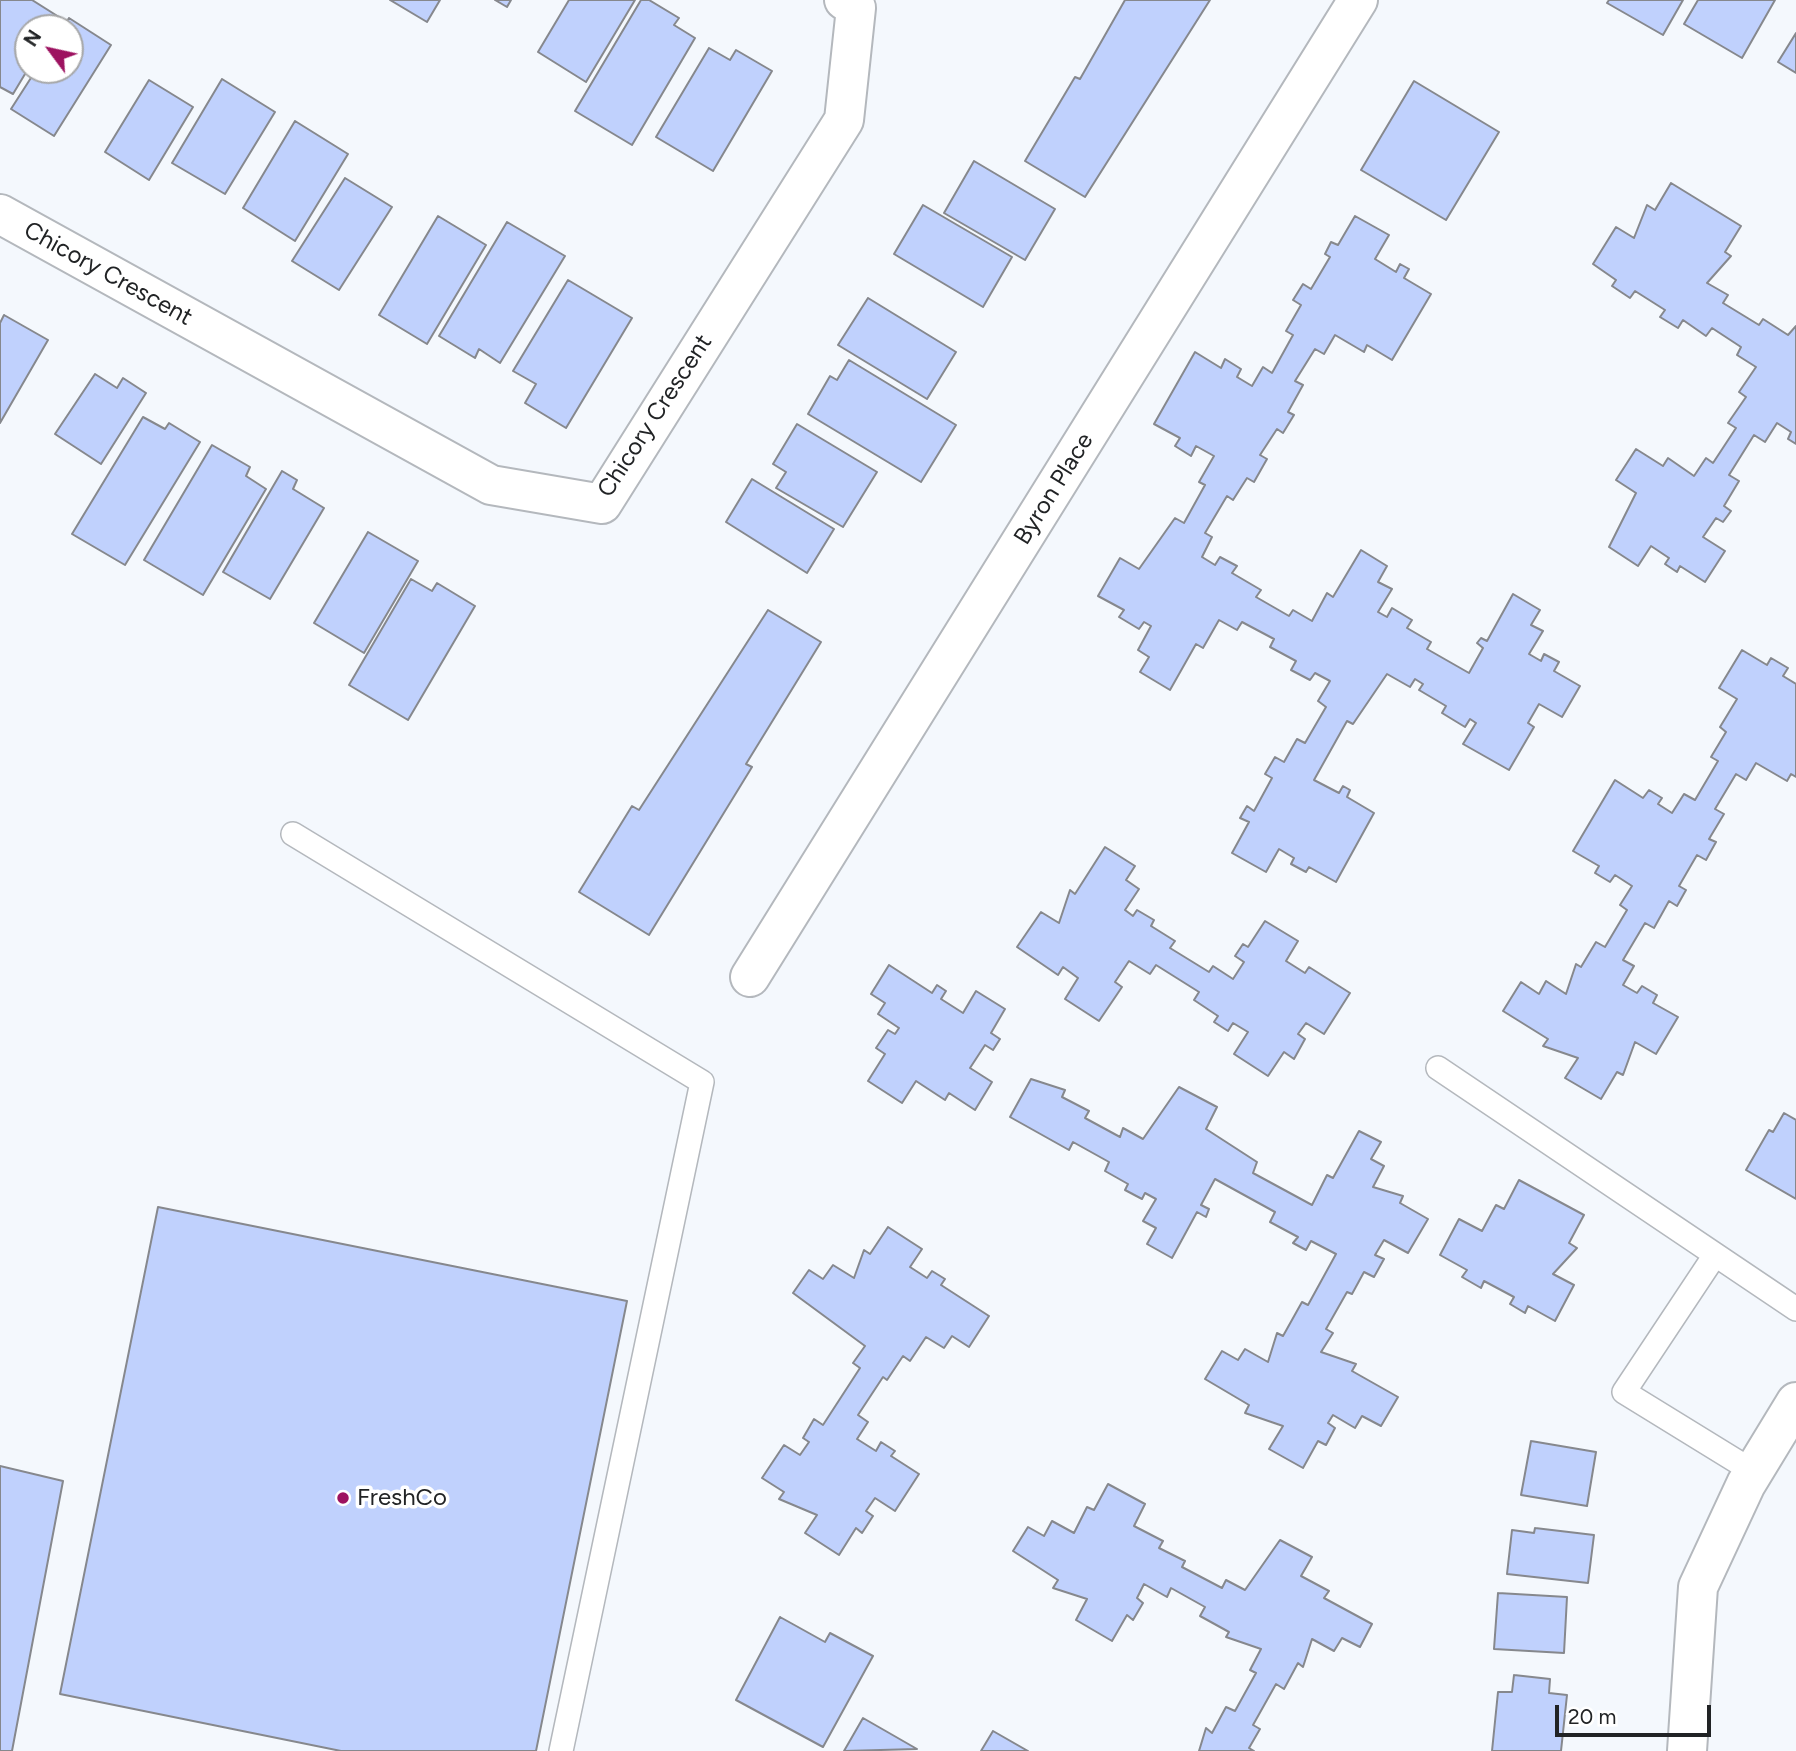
<!DOCTYPE html>
<html>
<head>
<meta charset="utf-8">
<style>
  body { margin:0 }
  #map { position:relative; width:1796px; height:1751px; overflow:hidden; background:#f4f8fd; font-family:Figtree,sans-serif }
  canvas { display:block }
  .north { position:absolute; left:14px; top:14px; width:70px; height:70px; box-sizing:border-box; background:#fff; border:2px solid #a6a7a8; border-radius:50%; rotate:303deg; font-size:19px; font-weight:700; line-height:28px; text-align:center; color:#212325 }
  .north::after { content:''; display:block; margin:auto; width:24px; height:32px; background:#9d1260; clip-path:polygon(50% 0,100% 100%,50% 72%,0 100%) }
  .scale { position:absolute; left:1555px; top:1705px; width:156px; height:32px; box-sizing:border-box; border:4px solid #212325; border-top:0; padding-left:9px; font-size:21px; line-height:24px; white-space:nowrap; color:#212325; -webkit-text-stroke:5px #fff; paint-order:stroke }
</style>
</head>
<body>
<div id="map">
<canvas width="1796" height="1751"></canvas>
<div class="north">N</div>
<div class="scale">20 m</div>
</div>
<script>
const context = document.querySelector('canvas').getContext('2d');
context.lineJoin = 'round';
function fillPath(path, color) {
  context.fillStyle = color;
  context.fill(path, 'evenodd');
}
function poly(rows) {
  const path = new Path2D();
  for (const r of rows) {
    path.moveTo(r[0], r[1]);
    for (let i = 2; i < r.length; i += 2) path.lineTo(r[i], r[i + 1]);
  }
  return path;
}
function trace(path, color, width, dash) {
  context.strokeStyle = color;
  context.lineWidth = width;
  context.lineCap = dash ? 'butt' : 'round';
  context.setLineDash(dash || []);
  context.stroke(path);
}
function label(font, color, halo, rows, align = 'center') {
  context.font = font + ' Figtree,sans-serif';
  context.lineWidth = 7;
  context.setLineDash([]);
  context.textBaseline = 'middle';
  context.strokeStyle = halo;
  context.fillStyle = color;
  for (const [text, x, y, turn = 0] of rows) {
    context.save();
    context.translate(x, y);
    context.rotate((+turn || 0) * Math.PI / 180);
    context.textAlign = isNaN(turn) ? turn : align;
    if (halo) context.strokeText(text, 0, 0);
    context.fillText(text, 0, 0);
    context.restore();
  }
}
const building = poly([
  [0,0,32,0,59,17,52,28,28,28,28,69,13,94,0,87,0,0],
  [390,0,440,0,427,22,390,0],
  [495,0,511,0,507,7,495,0],
  [569,0,635,0,586,82,538,52,569,0],
  [641,0,649,0,679,18,674,25,695,38,632,145,575,111,641,0],
  [1125,0,1210,0,1085,197,1025,161,1075,77,1080,79,1125,0],
  [1609,0,1683,0,1663,35,1607,3,1609,0],
  [1698,0,1775,0,1742,58,1684,24,1698,0],
  [69,18,111,45,54,136,11,109,36,70,70,70,70,28,62,28,69,18],
  [1796,33,1796,73,1778,62,1796,33],
  [709,48,730,60,736,50,772,71,713,171,656,137,709,48],
  [222,79,275,112,225,194,172,163,222,79],
  [149,80,193,107,149,180,105,152,149,80],
  [1414,81,1499,132,1446,220,1361,170,1414,81],
  [295,121,348,154,295,241,243,208,295,121],
  [974,161,1055,209,1025,260,944,213,974,161],
  [345,178,392,207,339,290,292,261,345,178],
  [1671,183,1741,226,1725,252,1731,256,1707,283,1728,295,1723,303,1759,325,1763,319,1788,335,1796,326,1796,444,1788,439,1791,432,1777,423,1765,442,1754,435,1729,475,1739,481,1724,506,1731,511,1723,522,1716,518,1703,537,1725,551,1705,582,1680,566,1677,572,1665,564,1669,558,1651,546,1638,566,1609,547,1636,493,1616,480,1636,449,1663,466,1668,458,1694,476,1706,458,1713,463,1736,428,1728,423,1746,397,1739,392,1756,367,1737,355,1741,347,1712,328,1706,336,1683,320,1678,328,1660,317,1665,310,1635,291,1630,298,1612,286,1616,280,1593,264,1616,227,1634,238,1647,205,1655,210,1671,183],
  [923,205,1012,257,983,307,894,254,923,205],
  [438,216,486,245,427,344,379,315,438,216],
  [1355,216,1389,235,1375,259,1396,272,1400,264,1409,269,1404,278,1431,294,1392,360,1367,345,1364,352,1335,335,1324,354,1315,349,1295,381,1303,385,1288,412,1294,415,1283,433,1277,429,1260,455,1267,459,1254,482,1247,478,1233,500,1227,496,1205,533,1212,537,1202,557,1215,565,1220,557,1237,566,1232,573,1261,590,1256,597,1289,616,1293,610,1312,621,1327,593,1333,597,1361,550,1387,566,1378,582,1392,589,1378,612,1387,617,1392,608,1412,620,1407,628,1431,642,1427,649,1469,673,1483,648,1477,643,1481,638,1487,641,1513,594,1540,610,1531,625,1543,631,1529,654,1541,661,1544,654,1559,662,1554,671,1580,686,1562,717,1539,704,1528,723,1534,727,1509,770,1463,744,1476,723,1470,719,1465,727,1442,713,1446,706,1419,690,1423,684,1415,679,1410,687,1387,674,1353,724,1347,721,1314,780,1339,793,1343,786,1350,790,1347,797,1374,813,1336,882,1309,867,1306,872,1291,864,1294,858,1279,849,1266,872,1232,853,1249,822,1240,818,1247,806,1254,811,1272,778,1265,774,1275,757,1284,762,1297,739,1305,743,1326,707,1318,701,1330,681,1315,673,1310,680,1291,670,1296,661,1270,647,1274,639,1242,622,1237,630,1219,620,1203,648,1196,644,1170,690,1140,672,1149,657,1138,650,1151,626,1144,622,1139,629,1119,617,1124,610,1098,596,1120,558,1139,569,1175,518,1184,523,1205,485,1199,482,1214,456,1196,446,1191,456,1175,446,1180,438,1154,424,1195,352,1221,368,1225,359,1241,369,1237,377,1252,386,1263,367,1272,373,1293,335,1286,331,1301,305,1293,300,1303,284,1311,289,1330,257,1325,254,1331,242,1338,245,1355,216],
  [507,222,565,256,500,363,479,349,475,358,439,336,507,222],
  [568,280,632,318,566,428,525,403,536,384,513,371,568,280],
  [868,298,956,352,927,399,838,345,868,298],
  [4,315,48,340,0,423,0,323,4,315],
  [849,360,956,425,921,482,808,414,830,376,837,380,849,360],
  [95,374,117,388,123,378,146,393,101,464,55,434,95,374],
  [143,417,165,429,169,423,200,442,125,565,72,534,143,417],
  [797,424,877,472,843,527,776,488,786,472,773,464,797,424],
  [212,445,250,467,246,476,266,489,203,595,144,560,212,445],
  [282,471,297,480,293,489,324,508,270,599,223,572,282,471],
  [752,479,834,529,807,573,726,522,752,479],
  [368,532,418,561,364,653,314,623,368,532],
  [411,579,432,591,437,583,475,606,408,720,349,685,411,579],
  [768,610,821,642,746,764,752,767,649,935,579,892,632,806,639,810,768,610],
  [1742,650,1767,665,1771,658,1788,668,1783,676,1796,684,1796,777,1791,774,1787,781,1756,763,1746,780,1736,774,1715,809,1724,814,1709,839,1716,842,1706,860,1697,855,1679,886,1686,890,1677,906,1669,901,1654,928,1645,923,1623,960,1634,966,1623,985,1637,993,1642,986,1657,995,1653,1003,1678,1017,1656,1054,1635,1042,1623,1075,1617,1072,1601,1099,1565,1078,1578,1058,1543,1046,1548,1039,1503,1011,1521,982,1539,994,1546,981,1566,994,1576,964,1581,967,1596,942,1605,947,1627,910,1620,905,1632,886,1615,875,1610,882,1595,873,1599,866,1573,851,1615,780,1643,798,1649,790,1662,798,1658,804,1672,813,1684,794,1695,800,1718,761,1711,757,1726,732,1720,727,1737,699,1719,688,1742,650],
  [1105,847,1135,866,1126,880,1139,889,1125,910,1133,916,1137,910,1154,920,1151,926,1175,941,1170,948,1209,972,1213,966,1233,979,1244,962,1235,956,1243,944,1248,947,1265,921,1298,941,1286,961,1305,973,1309,967,1350,993,1324,1034,1306,1023,1298,1034,1305,1039,1294,1059,1284,1052,1268,1076,1234,1054,1248,1032,1233,1023,1228,1031,1214,1022,1218,1016,1194,1000,1199,992,1156,965,1150,974,1129,961,1115,982,1122,987,1099,1021,1065,999,1078,978,1063,967,1058,975,1017,947,1041,912,1059,923,1070,890,1075,894,1105,847],
  [889,965,932,993,937,985,946,991,941,999,963,1013,976,991,1005,1009,991,1033,1000,1039,993,1050,985,1045,970,1068,992,1082,975,1110,949,1093,945,1100,916,1081,902,1103,868,1081,885,1054,876,1048,888,1030,895,1034,899,1028,878,1014,885,1003,871,994,889,965],
  [1031,1079,1065,1090,1062,1097,1089,1111,1085,1118,1120,1137,1123,1128,1143,1139,1179,1087,1217,1107,1206,1129,1257,1162,1253,1173,1312,1205,1327,1175,1333,1178,1359,1131,1381,1142,1371,1159,1384,1166,1373,1187,1403,1196,1400,1203,1428,1219,1408,1253,1384,1240,1375,1255,1384,1259,1374,1277,1364,1272,1352,1294,1347,1292,1326,1329,1333,1333,1321,1352,1356,1364,1352,1371,1398,1397,1381,1426,1362,1416,1355,1428,1333,1415,1328,1423,1335,1428,1326,1445,1318,1441,1303,1468,1269,1449,1283,1426,1245,1413,1249,1405,1205,1379,1222,1351,1238,1360,1245,1349,1268,1362,1277,1333,1283,1336,1302,1302,1308,1305,1336,1254,1311,1241,1306,1250,1293,1243,1298,1237,1270,1222,1275,1212,1215,1179,1201,1205,1209,1209,1206,1217,1197,1212,1172,1258,1147,1244,1156,1228,1143,1221,1156,1199,1145,1193,1142,1199,1125,1190,1128,1184,1105,1171,1109,1162,1073,1142,1069,1150,1010,1117,1031,1079],
  [1784,1113,1796,1120,1796,1199,1746,1170,1769,1130,1773,1132,1784,1113],
  [1519,1180,1584,1215,1569,1243,1577,1248,1553,1274,1574,1285,1555,1321,1528,1306,1525,1313,1510,1304,1514,1297,1484,1281,1481,1288,1462,1277,1467,1270,1440,1255,1459,1219,1482,1231,1496,1205,1504,1209,1519,1180],
  [158,1207,627,1301,536,1751,341,1751,60,1694,158,1207],
  [888,1227,922,1249,910,1267,927,1278,932,1271,945,1279,941,1285,989,1316,969,1347,952,1336,944,1348,926,1337,910,1361,903,1356,887,1380,883,1377,858,1415,868,1422,857,1439,876,1451,881,1442,895,1451,891,1456,919,1474,895,1511,875,1498,866,1511,873,1516,862,1533,856,1528,839,1555,805,1533,817,1515,779,1499,784,1492,762,1478,784,1445,800,1455,809,1442,803,1438,814,1419,823,1425,860,1368,853,1363,865,1346,793,1293,809,1270,823,1279,833,1265,854,1278,864,1250,870,1254,888,1227],
  [1531,1441,1596,1452,1587,1506,1521,1495,1531,1441],
  [0,1466,63,1481,12,1751,0,1751,0,1466],
  [1108,1484,1145,1504,1134,1526,1163,1541,1159,1548,1185,1561,1182,1567,1222,1588,1226,1580,1245,1590,1280,1540,1312,1557,1301,1576,1329,1591,1324,1598,1372,1624,1360,1647,1342,1638,1334,1651,1312,1639,1303,1667,1298,1663,1284,1689,1276,1684,1253,1725,1260,1729,1249,1748,1254,1751,1199,1751,1206,1728,1212,1733,1226,1707,1235,1711,1256,1673,1250,1670,1261,1649,1226,1637,1229,1632,1200,1616,1205,1607,1171,1588,1167,1597,1144,1584,1137,1598,1143,1603,1133,1620,1127,1615,1112,1641,1076,1620,1087,1599,1053,1588,1058,1580,1013,1551,1028,1527,1044,1536,1052,1521,1074,1533,1087,1507,1094,1510,1108,1484],
  [1535,1528,1594,1535,1588,1583,1507,1574,1512,1530,1534,1533,1535,1528],
  [1498,1593,1567,1597,1564,1653,1494,1649,1498,1593],
  [780,1617,825,1642,830,1633,873,1656,823,1747,736,1700,780,1617],
  [1514,1675,1550,1679,1549,1693,1567,1695,1561,1751,1492,1751,1498,1692,1512,1692,1514,1675],
  [863,1718,917,1749,844,1751,863,1718],
  [993,1731,1028,1751,981,1751,993,1731]
]);
const service = poly([
  [293,834,702,1082,561,1751],
  [1438,1068,1796,1309],
  [1715,1255,1624,1392,1754,1472]
]);
const minor = poly([
  [0,214,491,485,602,504,844,120,856,8,844,0],
  [750,977,1358,0],
  [1687,1751,1698,1587,1746,1484,1796,1402]
]);
const markers = [
  [343,1498,7,"#9d1260"]
];
const streetNames = [
  ["Chicory Crescent",108,274,29],
  ["Chicory Crescent",655,416,-57],
  ["Byron Place",1054,489,-58]
];
const poiNames = [
  ["FreshCo",357,1498]
];
fillPath(building, '#c0d1fd');
trace(building, '#86888d', 2);
trace(service, '#b4b8bd', 26);
trace(minor, '#b4b8bd', 42);
trace(service, '#fff', 23);
trace(minor, '#fff', 38);
for (const [x, y, r, color] of markers) {
  const dot = new Path2D();
  dot.arc(x, y, r, 0, 2 * Math.PI);
  context.fillStyle = color;
  context.fill(dot);
  trace(dot, '#fff', 2.5);
}
label('24px', '#212325', '#fff', streetNames);
label('24px', '#212325', '#fff', poiNames, 'left');
</script>
</body>
</html>
